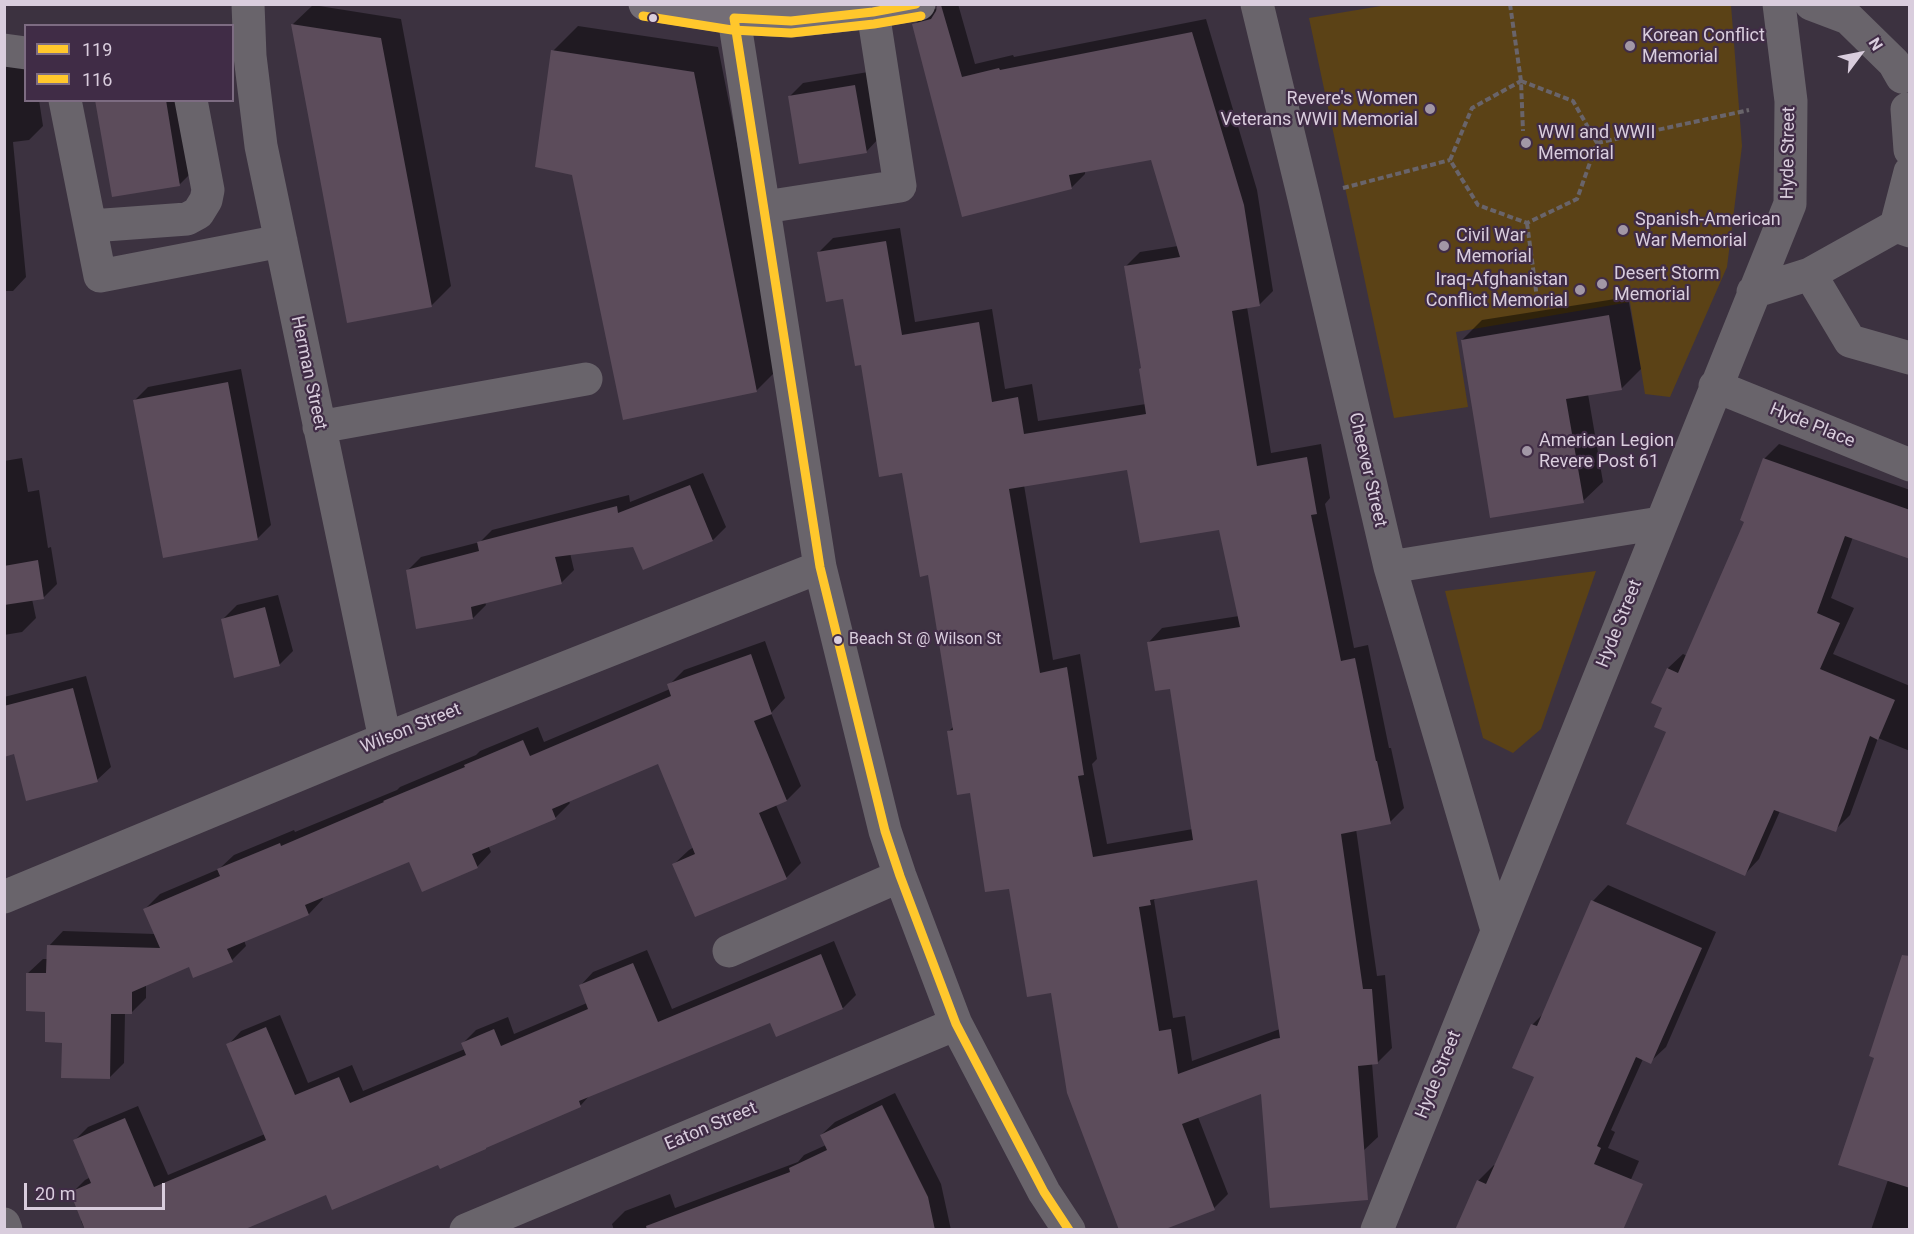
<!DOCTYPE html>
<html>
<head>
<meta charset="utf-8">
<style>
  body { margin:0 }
  #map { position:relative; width:1914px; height:1234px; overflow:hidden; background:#3c3240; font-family:Roboto,sans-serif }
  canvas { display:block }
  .frame { position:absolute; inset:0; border:6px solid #d9cddd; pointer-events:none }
  .legend { position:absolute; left:24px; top:24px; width:210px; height:78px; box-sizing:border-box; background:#402c46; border:2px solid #7d6c82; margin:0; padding:8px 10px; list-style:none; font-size:18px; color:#d9cddd }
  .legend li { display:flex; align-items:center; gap:12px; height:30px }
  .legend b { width:30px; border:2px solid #7d6c82 }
  .north { position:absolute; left:1830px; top:24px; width:60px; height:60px; -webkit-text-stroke:4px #402c46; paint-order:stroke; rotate:58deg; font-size:16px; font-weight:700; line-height:24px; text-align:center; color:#d9cddd }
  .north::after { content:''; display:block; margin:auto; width:21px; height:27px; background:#d9cddd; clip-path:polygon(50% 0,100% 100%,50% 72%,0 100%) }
  .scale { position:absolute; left:24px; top:1183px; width:141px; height:27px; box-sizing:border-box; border:3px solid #d9cddd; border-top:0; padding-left:8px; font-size:18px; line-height:21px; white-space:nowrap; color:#d9cddd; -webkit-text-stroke:4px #402c46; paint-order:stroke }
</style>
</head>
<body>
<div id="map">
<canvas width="1914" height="1234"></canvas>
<div class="frame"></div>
<ul class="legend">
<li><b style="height:8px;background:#ffc72c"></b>119</li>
<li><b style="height:8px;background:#ffc72c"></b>116</li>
</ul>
<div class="north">N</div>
<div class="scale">20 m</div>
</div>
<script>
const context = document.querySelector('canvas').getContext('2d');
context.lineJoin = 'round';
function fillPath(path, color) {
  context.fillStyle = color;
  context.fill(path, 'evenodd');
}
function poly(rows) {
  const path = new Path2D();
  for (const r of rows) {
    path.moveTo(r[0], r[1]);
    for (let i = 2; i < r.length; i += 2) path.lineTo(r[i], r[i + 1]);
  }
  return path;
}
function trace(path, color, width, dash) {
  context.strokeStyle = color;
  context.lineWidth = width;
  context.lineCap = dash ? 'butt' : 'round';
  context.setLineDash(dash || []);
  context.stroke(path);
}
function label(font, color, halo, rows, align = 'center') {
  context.font = font + ' Roboto,sans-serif';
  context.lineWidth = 4.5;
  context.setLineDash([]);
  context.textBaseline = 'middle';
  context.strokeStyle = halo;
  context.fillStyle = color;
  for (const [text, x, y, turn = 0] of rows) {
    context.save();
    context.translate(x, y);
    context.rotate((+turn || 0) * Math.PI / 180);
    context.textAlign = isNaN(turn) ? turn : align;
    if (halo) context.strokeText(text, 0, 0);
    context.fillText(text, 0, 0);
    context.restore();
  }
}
const green = poly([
  [1393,4,1731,5,1742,146,1727,267,1670,397,1645,394,1630,302,1456,332,1468,407,1394,418,1309,18],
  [1596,571,1541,729,1513,753,1483,738,1445,591]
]);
const shadow = poly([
  [941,4,958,4,975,64,1013,55,1014,57,1206,19,1257,190,1273,291,1259,305,1247,307,1271,453,1321,444,1330,498,1325,504,1354,648,1368,645,1389,748,1391,748,1404,808,1390,822,1356,829,1377,976,1385,975,1392,1048,1378,1062,1372,1063,1378,1137,1363,1151,1262,1092,1198,1117,1228,1194,1214,1208,1052,991,948,732,954,726,929,573,904,472,862,363,845,297,819,252,833,238,900,228,915,322,992,309,1005,389,1032,384,1038,421,1146,404,1143,367,1126,266,1140,252,1178,246,1152,158,1085,171,1085,174,1071,188,963,216,914,25,928,11,938,8],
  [1129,468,1220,528,1239,616,1162,628,1149,642,1172,687,1193,829,1107,844,1092,764,1097,759,1080,654,1053,660,1024,485],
  [1258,879,1280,1029,1192,1061,1185,1016,1173,1018,1154,900,1157,897],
  [313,5,401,19,451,286,431,306,293,24],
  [578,26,718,47,781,366,756,391,553,51],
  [26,59,26,100,39,100,43,126,29,140,13,142,26,277,13,291,4,291,4,62],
  [868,72,879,138,866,152,790,96,803,83],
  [97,100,181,100,193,171,180,184],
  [1628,297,1641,369,1621,389,1588,394,1603,482,1583,501,1462,340,1482,320],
  [241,369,271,525,257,539,135,400,148,387],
  [1779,444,1910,490,1910,557,1853,537,1831,598,1854,608,1833,654,1910,686,1910,751,1878,738,1850,815,1835,830,1780,811,1759,859,1745,874,1668,731,1664,708,1668,668,1683,654,1687,656,1746,521,1764,459],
  [22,458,28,492,39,490,48,548,51,547,57,584,44,597,32,599,36,618,22,632,4,635,4,461],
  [703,473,726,527,713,540,634,545,570,553,574,570,561,583,485,602,486,605,473,618,408,570,421,557,480,542,492,530,629,495,630,502],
  [278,595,293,651,279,665,223,619,237,605],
  [765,641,785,698,771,713,801,786,787,800,776,805,801,863,786,878,674,864,689,850,694,847,658,762,568,800,570,803,555,818,488,845,491,852,477,867,410,860,322,897,323,899,309,914,244,940,246,946,232,960,190,965,146,984,146,998,131,1013,125,1013,124,1063,109,1078,64,1041,28,973,43,959,48,959,49,946,63,931,155,934,145,909,160,894,219,869,234,855,294,830,295,832,397,790,400,787,476,755,480,751,538,727,544,742,670,689,669,685,684,670],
  [86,676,111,767,97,780,15,753,4,756,4,697],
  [1608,885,1716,932,1666,1047,1650,1062,1643,1059,1611,1130,1615,1132,1608,1148,1639,1161,1609,1230,1457,1230,1478,1181,1494,1165,1496,1166,1536,1077,1514,1067,1533,1024,1544,1013,1593,901],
  [834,941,856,995,843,1008,771,1021,591,1094,581,1105,489,1144,439,1163,187,1230,85,1230,81,1221,83,1219,72,1193,85,1180,91,1177,75,1140,88,1127,138,1106,168,1175,265,1134,228,1045,241,1031,280,1015,308,1083,352,1065,363,1091,465,1049,462,1044,476,1030,508,1017,514,1034,587,1003,580,986,593,972,647,950,672,1009],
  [1910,978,1910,1230,1871,1230,1888,1180],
  [895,1093,941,1184,951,1230,614,1230,612,1224,625,1211,670,1194,675,1208,798,1162,804,1155,826,1145,821,1135,835,1122]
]);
const building = poly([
  [941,5,962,77,999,68,1000,70,1192,32,1244,205,1260,306,1232,311,1257,466,1307,457,1317,514,1311,515,1341,661,1355,658,1376,761,1377,761,1391,824,1341,834,1363,989,1372,989,1378,1064,1358,1066,1368,1200,1270,1208,1261,1094,1182,1124,1215,1210,1163,1230,1119,1230,1067,1093,1051,993,1027,997,1009,889,985,892,970,793,957,795,947,731,953,730,928,575,920,577,902,473,879,477,861,365,855,366,843,299,826,302,817,252,886,241,902,335,979,322,992,402,1018,397,1024,434,1146,414,1139,369,1141,368,1124,266,1180,257,1151,160,1069,175,1072,189,962,217,912,24,931,19,936,11,937,6],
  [1127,470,1140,543,1219,530,1240,627,1147,642,1155,691,1170,689,1193,840,1093,857,1078,776,1084,775,1067,667,1040,673,1009,489],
  [1257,880,1280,1038,1274,1039,1178,1074,1171,1029,1159,1031,1139,907,1151,905,1150,900],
  [291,24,381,38,432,307,347,323],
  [551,50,694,72,757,392,623,420,572,175,535,167],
  [855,85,867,153,799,164,788,96],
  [95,100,166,100,180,186,112,197],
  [1609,315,1622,390,1566,399,1584,503,1490,518,1461,340],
  [228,382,258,540,163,558,133,400],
  [1763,458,1910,510,1910,559,1845,536,1817,613,1840,623,1820,669,1895,700,1878,740,1870,736,1836,832,1774,810,1745,876,1626,824,1666,732,1654,727,1662,708,1651,703,1667,668,1678,673,1744,522,1740,520],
  [690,485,713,541,643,570,633,547,555,557,562,584,471,607,473,619,416,629,406,570,479,551,477,542,617,506,618,513],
  [38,560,44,599,4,605,4,566],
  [265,607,280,666,234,678,221,619],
  [751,654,772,714,754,721,787,801,759,813,787,879,695,917,672,864,695,854,658,764,552,809,556,819,472,854,478,868,422,892,409,862,305,905,309,915,227,949,233,962,193,978,189,967,132,992,132,1014,111,1014,110,1079,61,1078,62,1043,45,1042,45,1012,26,1011,26,973,46,973,47,945,160,948,143,909,220,876,217,869,280,843,281,846,384,802,383,801,465,767,464,765,523,740,530,756,671,696,667,684],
  [73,688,98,782,26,801,14,754,4,757,4,706],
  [1591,900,1702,948,1651,1064,1636,1057,1597,1146,1601,1148,1594,1164,1643,1184,1623,1230,1455,1230,1477,1180,1486,1184,1534,1077,1512,1068,1531,1024,1537,1026],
  [821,954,843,1009,776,1037,770,1023,579,1101,581,1107,486,1148,486,1149,440,1169,438,1165,332,1210,326,1195,243,1230,85,1230,70,1192,91,1183,73,1140,125,1118,154,1187,266,1140,226,1044,266,1027,295,1095,339,1077,350,1103,466,1055,461,1043,494,1029,501,1046,588,1009,579,985,633,963,658,1022],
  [1902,955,1910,956,1910,1188,1838,1165,1874,1058,1869,1056],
  [882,1105,928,1197,935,1230,647,1230,646,1226,790,1172,789,1168,827,1150,820,1135]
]);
const path = poly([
  [1510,4,1521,81,1523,131],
  [1521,81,1573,101,1597,143,1577,199,1527,223,1478,205,1450,160,1472,108,1521,81],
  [1597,143,1749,110],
  [1343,188,1450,160],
  [1527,223,1537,298]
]);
const minor = poly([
  [248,4,250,56,261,146,385,739],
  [736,4,734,18,820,567,885,831,900,876,956,1024,1044,1192,1069,1230],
  [1257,4,1304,198,1390,567,1497,930],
  [1811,4,1848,18,1894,63,1902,77],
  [4,50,26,53],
  [65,100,100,276,281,241],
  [1907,109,1910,150],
  [765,207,900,186,873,12],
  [91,226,187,219,198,213,206,200,208,190,191,100],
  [1896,226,1910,172],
  [1810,274,1850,341,1910,358],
  [1753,292,1810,274,1896,226,1910,231],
  [1715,386,1910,465],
  [319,427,586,379],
  [1390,567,1660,523],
  [4,897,385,739,820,567],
  [729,951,900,876],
  [4,1224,6,1230],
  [466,1230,956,1024],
  [1377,1230,1790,204,1791,101,1779,4]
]);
const major = poly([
  [645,4,734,18,791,21,873,12,919,4]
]);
const bus1 = poly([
  [916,4,873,12,791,21,734,18,820,567,885,831,900,876,956,1024,1044,1192,1069,1230]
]);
const bus2 = poly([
  [643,16,732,30,791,33,874,24,921,16]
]);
const markers = [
  [653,18,5,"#d9cddd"],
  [1630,46,6,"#a297a6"],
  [1430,109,6,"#a297a6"],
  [1526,143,6,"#a297a6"],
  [1623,230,6,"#a297a6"],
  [1444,246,6,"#a297a6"],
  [1602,284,6,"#a297a6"],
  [1580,290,6,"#a297a6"],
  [1527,451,6,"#a297a6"],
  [838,640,5,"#d9cddd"]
];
const busNames = [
  ["Beach St @ Wilson St",849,640]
];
const poiNames = [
  ["Korean Conflict",1642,36],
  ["Memorial",1642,57],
  ["Revere's Women",1418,99,"right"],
  ["Veterans WWII Memorial",1418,120,"right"],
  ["WWI and WWII",1538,133],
  ["Memorial",1538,154],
  ["Spanish-American",1635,220],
  ["War Memorial",1635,241],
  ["Civil War",1456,236],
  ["Memorial",1456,257],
  ["Desert Storm",1614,274],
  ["Memorial",1614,295],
  ["Iraq-Afghanistan",1568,280,"right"],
  ["Conflict Memorial",1568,301,"right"],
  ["American Legion",1539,441],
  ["Revere Post 61",1539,462]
];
const streetNames = [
  ["Hyde Street",1789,153,-89],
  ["Herman Street",308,373,78],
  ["Hyde Place",1812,426,22],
  ["Cheever Street",1367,470,77],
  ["Hyde Street",1620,624,-68],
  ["Wilson Street",411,729,-22],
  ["Hyde Street",1439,1075,-68],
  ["Eaton Street",711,1127,-23]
];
fillPath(green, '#5b4216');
fillPath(shadow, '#0007');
fillPath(building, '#5c4c5b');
trace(path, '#69646a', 4, [6, 3]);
trace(minor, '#69646b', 33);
trace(major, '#746e76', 33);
trace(bus1, '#ffc72c', 9);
trace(bus2, '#ffc72c', 9);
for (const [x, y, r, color] of markers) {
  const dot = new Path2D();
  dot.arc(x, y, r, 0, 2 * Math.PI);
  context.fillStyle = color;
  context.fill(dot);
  trace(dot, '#402c46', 2);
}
label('16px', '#d9cddd', '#402c46', busNames, 'left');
label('18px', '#d9cddd', '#402c46', poiNames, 'left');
label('18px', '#d9cddd', '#402c46', streetNames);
</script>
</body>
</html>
